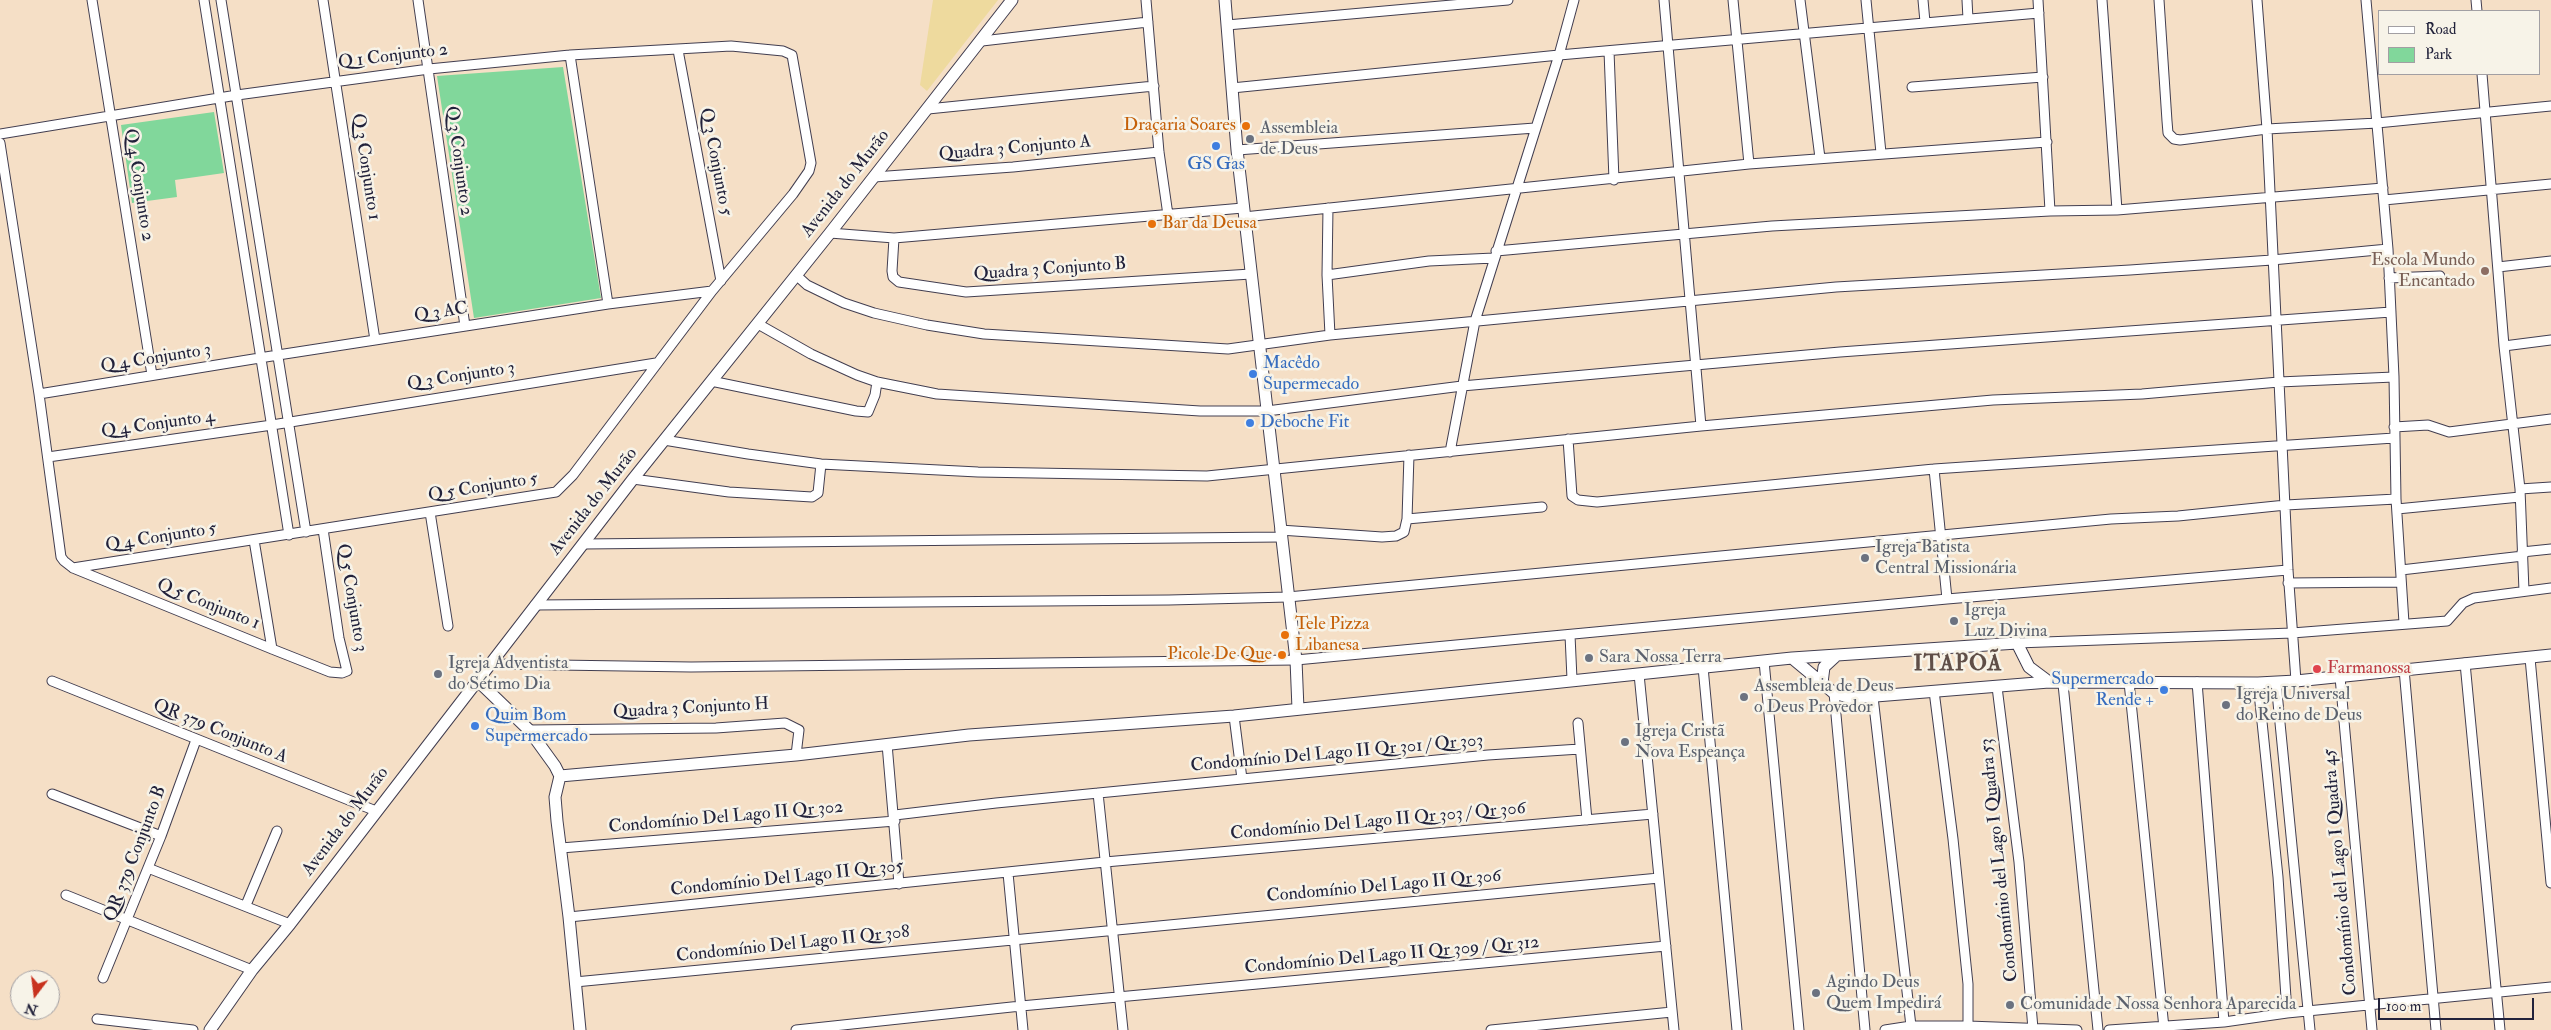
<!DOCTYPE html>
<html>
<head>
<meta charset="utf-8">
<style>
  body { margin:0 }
  #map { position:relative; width:2551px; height:1030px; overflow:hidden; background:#f5dfc6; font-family:"IM FELL Double Pica",serif }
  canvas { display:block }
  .legend { position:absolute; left:2378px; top:10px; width:162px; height:65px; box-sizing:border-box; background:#f7f3e8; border:1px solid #a29fa3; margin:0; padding:6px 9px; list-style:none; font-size:15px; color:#22223b }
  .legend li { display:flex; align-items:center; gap:10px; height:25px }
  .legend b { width:25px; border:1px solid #a29fa3 }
  .north { position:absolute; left:10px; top:970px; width:50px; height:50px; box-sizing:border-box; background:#f7f3e8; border:1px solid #a29fa3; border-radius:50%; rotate:195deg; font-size:14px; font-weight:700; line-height:20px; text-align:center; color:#22223b }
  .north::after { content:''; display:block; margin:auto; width:18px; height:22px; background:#c8321e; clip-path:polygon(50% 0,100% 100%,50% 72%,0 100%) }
  .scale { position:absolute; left:2378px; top:998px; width:156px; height:22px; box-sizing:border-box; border:2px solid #22223b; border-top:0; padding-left:6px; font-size:15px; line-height:18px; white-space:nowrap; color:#22223b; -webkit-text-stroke:4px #f7f3e8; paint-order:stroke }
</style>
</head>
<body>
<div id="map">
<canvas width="2551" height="1030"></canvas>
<ul class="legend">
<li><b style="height:6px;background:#fff"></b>Road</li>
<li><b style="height:14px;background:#81d79b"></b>Park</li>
</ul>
<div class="north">N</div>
<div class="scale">100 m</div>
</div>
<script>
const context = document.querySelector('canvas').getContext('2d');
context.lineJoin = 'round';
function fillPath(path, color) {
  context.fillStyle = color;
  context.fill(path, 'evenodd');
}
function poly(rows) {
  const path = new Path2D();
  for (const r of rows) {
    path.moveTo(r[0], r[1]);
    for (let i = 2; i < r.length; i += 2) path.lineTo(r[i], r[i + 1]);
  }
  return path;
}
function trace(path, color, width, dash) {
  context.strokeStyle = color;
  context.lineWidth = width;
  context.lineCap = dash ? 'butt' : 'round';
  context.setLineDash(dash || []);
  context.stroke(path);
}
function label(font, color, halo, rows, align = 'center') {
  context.font = font + ' "IM FELL Double Pica",serif';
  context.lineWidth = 5;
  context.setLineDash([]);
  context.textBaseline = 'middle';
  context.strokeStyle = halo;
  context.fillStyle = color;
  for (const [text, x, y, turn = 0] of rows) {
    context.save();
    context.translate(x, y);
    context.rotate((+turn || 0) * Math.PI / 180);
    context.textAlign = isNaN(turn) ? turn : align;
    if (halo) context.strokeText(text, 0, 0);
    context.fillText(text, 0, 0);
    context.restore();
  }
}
const green = poly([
  [563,67,601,298,474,318,437,76],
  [214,112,224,173,175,180,177,197,132,203,121,125]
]);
const sand = poly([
  [933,0,998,0,927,91,920,85]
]);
const minor = poly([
  [92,0,152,375],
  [204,0,289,535],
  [221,0,306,532],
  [323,0,375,340],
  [418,0,465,326],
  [1146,0,1159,152,1168,215],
  [1664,0,1701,426],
  [1733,0,1749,164],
  [1800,0,1820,158],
  [1866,0,1881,153],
  [1923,0,1925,22],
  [1967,0,1968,19],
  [2038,0,2050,211],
  [2102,0,2117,210],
  [2159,0,2167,121,2168,133,2174,139,2180,140,2267,129,2377,123,2551,106],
  [2257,0,2267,129,2288,570,2296,681],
  [2366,0,2388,249,2394,377,2396,499,2404,623],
  [2476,0,2477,11],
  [1227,25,1508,0],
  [982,41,1148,22],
  [678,50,721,281],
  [1609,51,1614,180],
  [570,55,608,304],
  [2482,74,2504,346,2520,489,2524,591],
  [1912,87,2043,77],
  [1232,88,1559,55,2039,13],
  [928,109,1154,86],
  [0,134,237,95,429,69,570,55,731,46,783,51,792,55,811,163,809,171,793,194,712,291,608,304,278,355,39,394],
  [0,143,39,394,61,557,64,561,73,568,272,649,330,672,342,673,347,671,339,638,323,529],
  [1237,150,1535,128],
  [874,177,1013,167,1159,152],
  [2384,200,2551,184],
  [1328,208,1327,275,1330,335],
  [1244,217,1749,164,2047,142],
  [830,233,894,238,1243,208],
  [894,238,892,271,893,277,899,282,966,292,1251,274],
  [1496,251,1772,226,2050,211,2117,210,2383,188],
  [2498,267,2551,261],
  [796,275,807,285,844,303,874,313,927,325,984,334,1228,349,1330,335,1836,287,2130,270,2272,260,2388,249],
  [1327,275,1429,261,1494,258],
  [2389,278,2440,276],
  [758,324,811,354,857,375,877,382,937,394,1200,411,1267,411,1462,386,1840,352,2391,312],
  [2504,346,2551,340],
  [711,381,856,411,868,412,875,395,877,382],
  [2394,427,2428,425,2449,432,2551,419],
  [1568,439,1572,496,1578,500,1597,502,1934,469,2394,438],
  [664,440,748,454,821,464,978,472,1207,476,1701,426,1993,400,2142,394,2279,382,2394,377],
  [1450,452,1475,321,1559,55,1574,0],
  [48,457,272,425,656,363],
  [1934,469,1947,599],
  [633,479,729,492,812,497,818,493,821,464],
  [2520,489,2551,487],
  [2397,509,2520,497],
  [430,512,448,626],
  [1407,519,1542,507],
  [1280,530,1382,537,1396,536,1404,532,1407,519,1409,455],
  [254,540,272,649],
  [583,544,1281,537],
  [2522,552,2551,549],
  [73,568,556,492,573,475,712,291],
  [2401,570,2523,556],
  [2288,583,2401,582],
  [535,605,1169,600,1288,597,2111,519,2178,516,2286,505,2396,499],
  [1570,635,1572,679],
  [2017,643,2292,633,2447,621,2463,603,2474,598,2551,588],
  [2530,658,2551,883],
  [1764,661,1799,1030],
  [2465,663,2500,1030],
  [490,664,691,667,1296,660,1947,599,2288,570],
  [1703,667,1737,1030],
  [2404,669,2436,1030],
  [1639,674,1674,1030],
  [2340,677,2372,1030],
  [52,681,376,811],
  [2129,682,2164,1028],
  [2197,682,2224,1022],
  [2276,682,2310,1030],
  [2258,683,2278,877,2287,1013],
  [2063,684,2098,1030],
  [1997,687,2019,862,2033,1029],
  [1934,691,1953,839,1968,984,1968,1026],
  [1834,693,1865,1030],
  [1873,697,1911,1026],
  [1234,716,1242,779],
  [1578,723,1587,820],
  [529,730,716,728,785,723,799,730,796,755],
  [887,744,899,884],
  [1098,793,1123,1030],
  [52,794,161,836],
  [895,815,996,803,1488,755,1580,749],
  [561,848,895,821],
  [148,868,290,924],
  [1008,873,1023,1030],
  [66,895,252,970],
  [246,905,277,831],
  [569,917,1105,862,1653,814],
  [103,978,161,836,196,740],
  [575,982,1659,878],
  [97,1019,193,1030],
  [796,1030,1021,1006,1666,946],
  [1491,1030,1672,1012],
  [1885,1030,1911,1026,1968,1026,2077,1030],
  [2109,1030,2224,1022,2287,1013,2551,987]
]);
const tertiary = poly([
  [1225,0,1237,150,1296,660,1298,709],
  [1792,658,1834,693,1851,698,2049,682,2258,683,2296,681,2551,655],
  [477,680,529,730,555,766,560,776],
  [1822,683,1824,667,1837,655],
  [560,776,796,755,969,735,1234,716,1792,658,2017,643,2029,667,2049,682],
  [560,776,555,797,557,821,569,917,580,1030],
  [210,1030,252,970,290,924,633,479,830,233,1012,0]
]);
const markers = [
  [1246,126,5,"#e8710a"],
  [1250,139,5,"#6b7280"],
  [1216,146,5,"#3f7fe0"],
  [1152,224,5,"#e8710a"],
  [2485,271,5,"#8d6e63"],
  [1253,374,5,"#3f7fe0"],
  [1250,423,5,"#3f7fe0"],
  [1865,558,5,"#6b7280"],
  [1954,621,5,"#6b7280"],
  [1285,635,5,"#e8710a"],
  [1282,655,5,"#e8710a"],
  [1589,658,5,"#6b7280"],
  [2317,669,5,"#e0444e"],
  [438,674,5,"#6b7280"],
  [2164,690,5,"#3f7fe0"],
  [1744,697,5,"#6b7280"],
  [2226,705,5,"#6b7280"],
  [475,726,5,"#3f7fe0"],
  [1625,742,5,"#6b7280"],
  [1816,993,5,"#6b7280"],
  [2010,1005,5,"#6b7280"]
];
const streetNames = [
  ["Q 1 Conjunto 2",393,57,-7],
  ["Quadra 3 Conjunto A",1015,149,-5],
  ["Q 3 Conjunto 2",458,161,82],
  ["Q 3 Conjunto 5",715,162,79],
  ["Q 3 Conjunto 1",365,167,81],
  ["Avenida do Murão",846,184,-52],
  ["Q 4 Conjunto 2",138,185,81],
  ["Quadra 3 Conjunto B",1050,270,-4],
  ["Q 3 AC",441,313,-9],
  ["Q 4 Conjunto 3",156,359,-9],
  ["Q 3 Conjunto 3",461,377,-9],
  ["Q 4 Conjunto 4",158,425,-8],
  ["Q 5 Conjunto 5",483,488,-9],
  ["Avenida do Murão",594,502,-52],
  ["Q 4 Conjunto 5",161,538,-9],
  ["Q 5 Conjunto 3",351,598,80],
  ["Q 5 Conjunto 1",208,605,22],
  ["Quadra 3 Conjunto H",691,709,-3],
  ["QR 379 Conjunto A",220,732,22],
  ["Condomínio Del Lago II Qr 301 / Qr 303",1337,754,-5],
  ["Condomínio Del Lago II Qr 302",726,818,-5],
  ["Avenida do Murão",346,822,-53],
  ["Condomínio Del Lago II Qr 303 / Qr 306",1378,822,-5],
  ["QR 379 Conjunto B",136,854,-69],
  ["Condomínio del Lago I Quadra 53",2000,860,-96],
  ["Condomínio del Lago I Quadra 45",2341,872,-95],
  ["Condomínio Del Lago II Qr 305",787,879,-6],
  ["Condomínio Del Lago II Qr 306",1384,887,-5],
  ["Condomínio Del Lago II Qr 308",793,945,-6],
  ["Condomínio Del Lago II Qr 309 / Qr 312",1392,956,-5]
];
const foodNames = [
  ["Draçaria Soares",1236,126],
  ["Bar da Deusa",1162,224,"left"],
  ["Tele Pizza",1295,625,"left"],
  ["Libanesa",1295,646,"left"],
  ["Picole De Que",1272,655]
];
const worshipNames = [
  ["Assembleia",1260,129],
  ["de Deus",1260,150],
  ["Igreja Batista",1875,548],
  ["Central Missionária",1875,569],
  ["Igreja",1964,611],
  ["Luz Divina",1964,632],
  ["Sara Nossa Terra",1599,658],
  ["Igreja Adventista",448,664],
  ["do Sétimo Dia",448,685],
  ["Assembleia de Deus",1754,687],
  ["o Deus Provedor",1754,708],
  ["Igreja Universal",2236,695],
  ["do Reino de Deus",2236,716],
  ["Igreja Cristã",1635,732],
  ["Nova Espeança",1635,753],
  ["Agindo Deus",1826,983],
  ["Quem Impedirá",1826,1004],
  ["Comunidade Nossa Senhora Aparecida",2020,1005]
];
const shopNames = [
  ["GS Gas",1216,165,"center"],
  ["Macêdo",1263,364],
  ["Supermecado",1263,385],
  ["Deboche Fit",1260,423],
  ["Supermercado",2154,680,"right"],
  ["Rende +",2154,701,"right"],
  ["Quim Bom",485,716],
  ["Supermercado",485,737]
];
const educationNames = [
  ["Escola Mundo",2475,261],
  ["Encantado",2475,282]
];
const healthNames = [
  ["Farmanossa",2327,669]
];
const districtNames = [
  ["ITAPOÃ",1958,665]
];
fillPath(green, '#81d79b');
fillPath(sand, '#eeda9e');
trace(minor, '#423e50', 11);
trace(tertiary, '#423e50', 13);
trace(minor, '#fff', 9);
trace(tertiary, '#fff', 11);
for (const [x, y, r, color] of markers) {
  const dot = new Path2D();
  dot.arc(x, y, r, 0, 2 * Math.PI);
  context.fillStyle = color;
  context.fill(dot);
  trace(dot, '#f7f3e8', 2);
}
label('18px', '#22223b', '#f7f3e8', streetNames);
label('18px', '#c56008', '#f7f3e8', foodNames, 'right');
label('18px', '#5b616d', '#f7f3e8', worshipNames, 'left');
label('18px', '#366cbe', '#f7f3e8', shopNames, 'left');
label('18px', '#785e54', '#f7f3e8', educationNames, 'right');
label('18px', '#be3a42', '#f7f3e8', healthNames, 'left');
context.letterSpacing = '1px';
label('bold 22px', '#5f4e47', '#f7f3e8', districtNames);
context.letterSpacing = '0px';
</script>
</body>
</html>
